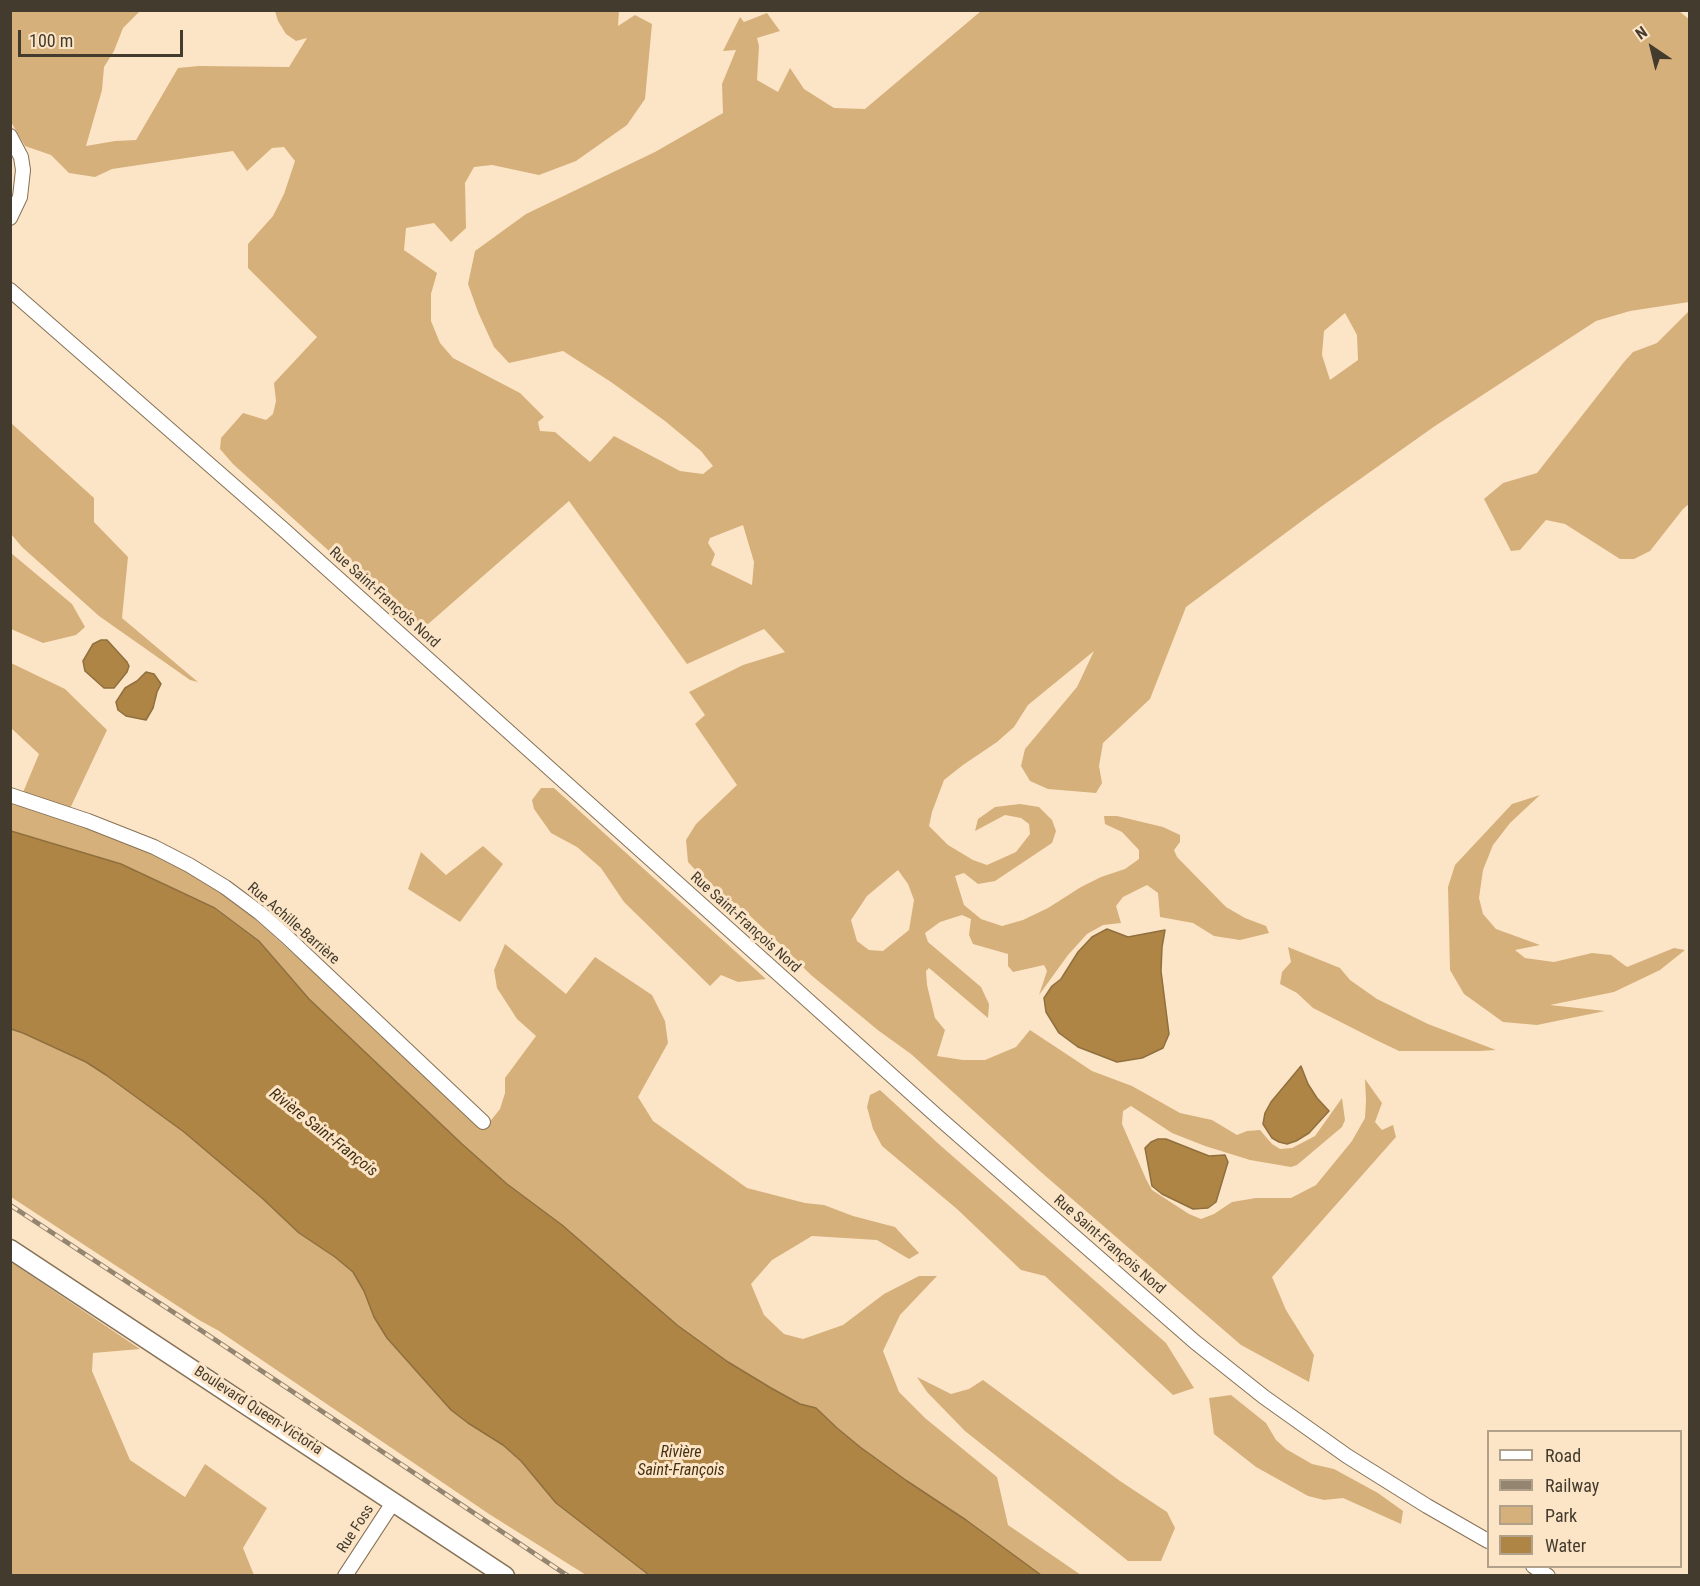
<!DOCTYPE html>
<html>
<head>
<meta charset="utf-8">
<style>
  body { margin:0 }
  #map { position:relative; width:1700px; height:1586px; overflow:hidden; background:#fce5c7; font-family:"Roboto Condensed",sans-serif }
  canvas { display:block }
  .frame { position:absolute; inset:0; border:12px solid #433b2e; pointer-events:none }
  .legend { position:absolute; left:1487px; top:1430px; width:195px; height:138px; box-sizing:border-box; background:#fce5c7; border:2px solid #b2a18a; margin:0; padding:8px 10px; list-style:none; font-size:18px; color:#433b2e }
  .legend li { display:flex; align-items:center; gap:12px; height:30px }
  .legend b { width:30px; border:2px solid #b2a18a }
  .north { position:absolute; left:1622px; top:18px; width:60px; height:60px; -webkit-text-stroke:4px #fce5c7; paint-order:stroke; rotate:325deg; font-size:16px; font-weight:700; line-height:24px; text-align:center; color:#433b2e }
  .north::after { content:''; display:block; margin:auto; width:21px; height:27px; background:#433b2e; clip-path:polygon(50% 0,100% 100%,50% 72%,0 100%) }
  .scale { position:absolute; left:18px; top:30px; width:165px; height:27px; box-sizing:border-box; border:3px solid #433b2e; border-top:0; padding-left:8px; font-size:18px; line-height:21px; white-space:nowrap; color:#433b2e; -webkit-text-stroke:4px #fce5c7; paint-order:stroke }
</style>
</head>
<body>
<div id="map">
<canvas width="1700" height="1586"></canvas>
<div class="frame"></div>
<ul class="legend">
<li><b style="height:8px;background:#fff"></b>Road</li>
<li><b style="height:8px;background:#948571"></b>Railway</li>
<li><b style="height:16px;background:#d6b07b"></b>Park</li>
<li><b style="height:16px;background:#af8545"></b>Water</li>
</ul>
<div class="north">N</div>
<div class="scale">100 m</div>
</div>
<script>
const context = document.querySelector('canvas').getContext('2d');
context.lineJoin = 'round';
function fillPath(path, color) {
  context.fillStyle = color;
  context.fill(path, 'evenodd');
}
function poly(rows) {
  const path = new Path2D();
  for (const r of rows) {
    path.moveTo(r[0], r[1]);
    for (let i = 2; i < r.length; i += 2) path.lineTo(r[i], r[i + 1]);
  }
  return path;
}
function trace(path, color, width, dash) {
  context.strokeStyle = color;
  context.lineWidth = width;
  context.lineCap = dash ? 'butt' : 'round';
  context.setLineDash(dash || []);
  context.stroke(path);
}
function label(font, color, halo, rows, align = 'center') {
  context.font = font + ' "Roboto Condensed",sans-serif';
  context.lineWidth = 6;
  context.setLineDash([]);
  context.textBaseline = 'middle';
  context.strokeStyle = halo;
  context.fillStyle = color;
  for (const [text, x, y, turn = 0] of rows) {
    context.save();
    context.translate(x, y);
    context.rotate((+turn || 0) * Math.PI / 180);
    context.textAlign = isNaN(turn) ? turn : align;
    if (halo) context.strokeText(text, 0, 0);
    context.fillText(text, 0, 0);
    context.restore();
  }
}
const green = poly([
  [1679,11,1690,20,1689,302,1630,311,1596,321,1435,426,1322,506,1186,607,1150,699,1103,743,1099,766,1102,783,1096,793,1048,789,1030,781,1021,766,1025,749,1077,687,1094,651,1028,705,1014,727,997,742,963,765,944,780,932,812,929,826,948,845,973,860,987,865,1016,852,1030,834,1029,824,1021,818,1005,815,975,831,978,819,995,807,1020,804,1039,807,1052,820,1056,831,1052,843,995,881,978,884,964,873,955,876,964,905,981,919,1002,926,1023,920,1048,908,1081,887,1101,877,1125,869,1139,859,1139,850,1122,832,1105,824,1104,816,1117,816,1163,827,1180,835,1180,842,1174,850,1177,857,1226,907,1245,918,1266,926,1269,933,1240,940,1214,936,1193,923,1160,917,1158,893,1147,885,1123,897,1116,906,1121,923,1103,925,1087,934,1068,955,1039,995,1047,971,1044,965,1013,972,1008,966,1008,954,973,944,969,935,971,919,962,915,940,922,925,933,928,942,981,987,989,1004,988,1018,929,968,926,971,927,985,935,1018,945,1030,937,1056,963,1060,985,1060,1016,1047,1030,1030,1092,1071,1132,1086,1180,1113,1212,1120,1237,1135,1247,1131,1260,1130,1272,1144,1280,1149,1292,1148,1315,1136,1342,1098,1345,1120,1342,1127,1297,1165,1291,1167,1250,1160,1205,1146,1172,1133,1131,1106,1123,1111,1122,1124,1146,1179,1152,1190,1189,1214,1201,1219,1214,1214,1232,1202,1256,1198,1291,1198,1316,1185,1352,1141,1365,1118,1366,1101,1365,1079,1382,1103,1375,1122,1382,1130,1393,1125,1396,1137,1272,1277,1286,1310,1314,1355,1309,1382,1241,1345,1042,1173,911,1054,879,1031,811,975,778,942,748,914,701,876,688,862,686,840,696,824,737,785,695,724,705,715,689,692,743,665,785,652,764,629,687,664,569,501,427,625,404,619,233,464,220,449,221,438,243,413,266,420,273,414,276,401,274,383,317,337,248,268,248,244,273,216,284,194,295,161,284,147,272,148,247,171,233,151,112,169,95,177,69,173,51,155,25,146,11,122,11,11,140,11,123,28,114,51,104,67,102,90,86,146,115,141,136,140,178,68,199,66,289,67,307,38,296,41,286,34,278,21,275,11,619,11,618,26,635,15,652,24,645,99,627,125,576,161,539,175,492,165,474,167,465,183,466,228,451,242,434,223,406,228,404,250,437,273,431,294,431,321,440,343,453,358,520,393,544,417,538,422,540,431,555,432,590,462,614,436,680,471,703,474,713,466,701,451,665,421,611,382,563,351,509,363,494,347,478,312,468,284,475,251,526,214,655,152,723,113,722,84,736,50,723,51,740,17,744,22,767,13,780,31,757,38,759,46,757,80,778,92,790,68,804,89,834,108,865,109,981,11],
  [1345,313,1357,335,1358,360,1330,380,1322,355,1324,331],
  [743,525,754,562,752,585,711,565,715,554,708,543,710,538],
  [898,870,908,884,914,900,909,930,883,951,869,950,857,941,851,920,867,896],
  [1689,311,1689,504,1683,509,1650,551,1634,559,1620,559,1565,524,1546,520,1520,550,1511,551,1484,499,1503,483,1537,473,1624,362,1633,352,1657,343],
  [11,423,94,498,94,522,128,557,122,618,198,682,190,680,99,616,22,547,11,534],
  [11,553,72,604,85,627,76,635,43,643,11,629],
  [11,663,65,689,107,730,66,817,180,866,238,904,357,1011,484,1129,500,1109,505,1093,505,1078,536,1036,517,1019,497,988,494,970,505,944,566,994,595,957,652,995,665,1021,668,1043,638,1097,653,1121,747,1188,805,1203,824,1205,853,1216,895,1227,919,1253,909,1259,877,1240,812,1236,772,1260,751,1284,764,1315,784,1334,803,1339,843,1325,884,1294,919,1276,937,1276,900,1315,883,1351,899,1392,925,1418,997,1477,1008,1525,1081,1575,1041,1575,966,1520,907,1481,860,1447,837,1428,816,1408,800,1404,771,1388,728,1362,677,1325,562,1225,507,1184,462,1144,309,999,260,941,215,907,121,864,11,831,10,800,19,802,39,754,11,728],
  [541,788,554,788,766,979,738,982,721,975,710,986,624,902,601,868,577,847,551,833,534,809,532,800],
  [1540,795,1510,823,1493,845,1483,870,1479,898,1483,914,1496,929,1540,945,1515,950,1525,958,1554,962,1592,953,1611,955,1627,967,1674,948,1685,950,1660,970,1614,992,1550,1005,1605,1011,1537,1025,1503,1022,1464,994,1450,970,1448,887,1455,865,1512,804],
  [483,846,503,864,460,922,408,889,421,852,446,875],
  [1288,947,1340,968,1350,980,1377,999,1428,1024,1496,1050,1479,1051,1399,1051,1376,1040,1313,1008,1297,993,1280,984,1282,972,1291,962],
  [10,1029,23,1033,86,1062,106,1075,184,1132,262,1198,299,1233,335,1257,353,1272,364,1291,374,1317,451,1410,468,1423,503,1445,521,1461,556,1503,649,1575,586,1575,489,1514,219,1331,199,1320,11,1197],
  [880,1090,941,1146,1166,1343,1194,1388,1173,1395,1045,1276,1021,1270,957,1209,882,1146,873,1129,867,1107,870,1095],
  [11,1262,140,1349,93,1353,92,1371,130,1460,185,1497,205,1464,267,1508,243,1548,254,1575,11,1575],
  [917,1377,951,1394,969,1389,983,1380,1120,1481,1167,1512,1175,1528,1161,1561,1128,1561,965,1431,927,1392],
  [1231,1395,1266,1423,1276,1440,1286,1449,1312,1464,1334,1469,1378,1493,1403,1511,1401,1524,1343,1498,1324,1500,1308,1496,1256,1467,1214,1434,1209,1398]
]);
const water = poly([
  [101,640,107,640,127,662,129,666,127,672,114,688,104,688,85,671,83,661,93,644,101,640],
  [146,672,154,674,161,684,157,692,153,708,146,720,126,716,118,710,116,702,125,688,137,681,146,672],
  [11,831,121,864,215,908,259,941,309,999,462,1144,507,1184,562,1225,677,1325,728,1362,771,1388,800,1404,816,1408,837,1428,860,1447,907,1481,966,1520,1041,1575,649,1575,556,1503,521,1461,503,1445,468,1423,451,1410,387,1338,374,1317,364,1291,353,1272,335,1257,299,1233,262,1198,184,1132,106,1075,86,1062,23,1033,11,1029,11,831],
  [1107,929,1128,937,1165,930,1162,947,1161,971,1169,1034,1163,1048,1142,1058,1117,1062,1078,1047,1059,1033,1046,1012,1044,998,1052,986,1061,979,1078,952,1092,937,1107,929],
  [1301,1066,1308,1084,1317,1098,1329,1111,1309,1133,1296,1141,1287,1144,1279,1142,1272,1138,1263,1124,1265,1113,1271,1102,1301,1066],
  [1158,1139,1166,1139,1209,1156,1225,1155,1228,1162,1216,1202,1208,1208,1193,1209,1162,1194,1152,1186,1145,1148,1151,1142,1158,1139]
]);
const minor = poly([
  [10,136,21,157,23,170,20,197,10,218],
  [10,290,283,529,939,1118,1195,1342,1264,1397,1347,1456,1427,1506,1488,1541],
  [10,795,88,821,154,847,189,865,225,887,260,913,286,936,483,1122],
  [1533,1566,1548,1576],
  [345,1576,394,1501]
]);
const major = poly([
  [10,1249,505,1576]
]);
const rail = poly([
  [10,1205,202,1331,568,1576]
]);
const streetNames = [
  ["Rue Saint-François Nord",384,598,42],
  ["Rue Saint-François Nord",745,923,42],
  ["Rue Achille-Barrière",293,924,41],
  ["Rue Saint-François Nord",1109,1245,41],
  ["Boulevard Queen-Victoria",258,1411,33],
  ["Rue Foss",356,1529,-57]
];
const waterNames = [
  ["Rivière Saint-François",323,1133,38],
  ["Rivière",681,1453],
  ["Saint-François",681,1471]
];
fillPath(green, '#d6b07b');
fillPath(water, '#af8545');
trace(water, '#8f6f3e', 1.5);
trace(minor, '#867257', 16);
trace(major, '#867257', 21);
trace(minor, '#fff', 14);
trace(major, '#fff', 18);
trace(rail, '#948571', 5);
trace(rail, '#fce5c7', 3, [9]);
label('15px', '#433b2e', '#fce5c7', streetNames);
label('italic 16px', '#443115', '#fce5c7', waterNames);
</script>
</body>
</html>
